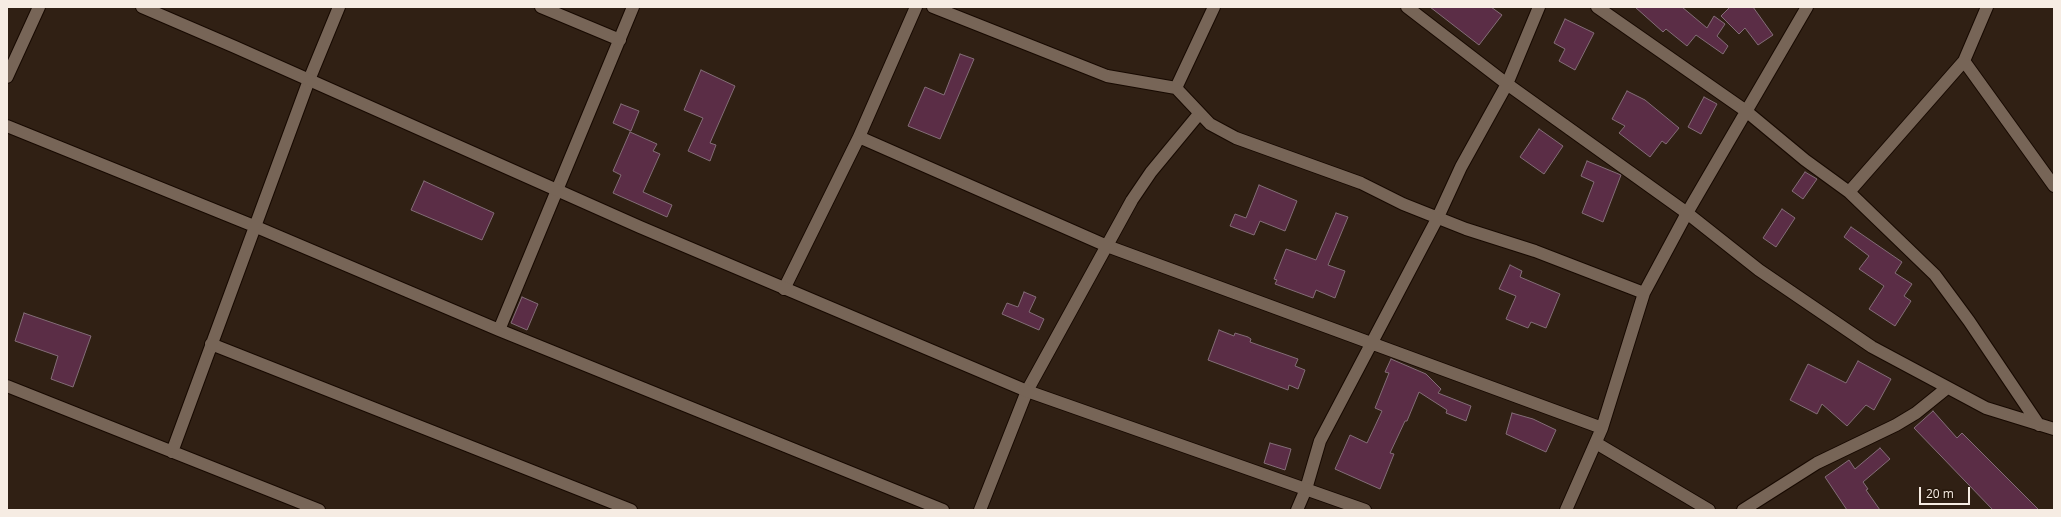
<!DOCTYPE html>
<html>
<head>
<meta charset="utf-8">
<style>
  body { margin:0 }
  #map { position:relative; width:2061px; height:517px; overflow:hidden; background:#302014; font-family:"Open Sans",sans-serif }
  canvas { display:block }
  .frame { position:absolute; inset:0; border:8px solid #f6ece3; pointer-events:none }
  .scale { position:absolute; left:1919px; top:487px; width:51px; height:18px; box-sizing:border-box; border:2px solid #f6ece3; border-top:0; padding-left:5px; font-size:12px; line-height:14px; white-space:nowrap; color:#f6ece3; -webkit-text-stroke:3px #25170a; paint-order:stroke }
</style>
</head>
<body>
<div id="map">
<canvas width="2061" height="517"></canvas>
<div class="frame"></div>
<div class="scale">20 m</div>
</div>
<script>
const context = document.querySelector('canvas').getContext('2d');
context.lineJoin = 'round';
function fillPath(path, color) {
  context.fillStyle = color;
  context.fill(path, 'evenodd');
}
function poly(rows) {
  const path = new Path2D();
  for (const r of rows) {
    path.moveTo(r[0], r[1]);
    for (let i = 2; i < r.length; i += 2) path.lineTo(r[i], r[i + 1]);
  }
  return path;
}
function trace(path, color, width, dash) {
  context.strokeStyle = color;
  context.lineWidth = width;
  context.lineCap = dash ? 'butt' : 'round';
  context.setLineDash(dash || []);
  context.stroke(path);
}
const building = poly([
  [1430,7,1491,7,1502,15,1479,45,1430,7],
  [1635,7,1682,7,1707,28,1714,16,1725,24,1717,36,1728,46,1723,54,1696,35,1687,46,1666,29,1663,32,1635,7],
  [1730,7,1753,7,1773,35,1758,45,1745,28,1739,34,1721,16,1730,7],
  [1565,19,1594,33,1575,70,1559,61,1565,49,1554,43,1565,19],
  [960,54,974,59,940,139,908,126,925,87,944,95,960,54],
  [701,70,735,86,710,143,716,145,710,161,688,151,703,118,684,110,701,70],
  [1627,91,1645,100,1679,128,1666,144,1662,141,1650,157,1619,133,1625,126,1612,119,1627,91],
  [1704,97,1717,104,1701,134,1688,127,1704,97],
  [621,104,639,111,631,131,613,123,621,104],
  [1539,129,1563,146,1544,174,1520,157,1539,129],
  [630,132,657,144,653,151,660,154,643,192,672,205,667,217,613,193,621,175,613,171,630,132],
  [1587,161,1621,175,1603,222,1582,213,1594,182,1581,176,1587,161],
  [1805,172,1817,179,1803,199,1792,191,1805,172],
  [424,181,494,213,482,240,411,210,424,181],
  [1259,185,1297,201,1285,231,1260,221,1254,235,1230,226,1235,214,1246,218,1259,185],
  [1782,209,1795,218,1776,247,1763,238,1782,209],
  [1336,213,1348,217,1328,265,1345,271,1335,298,1316,290,1313,298,1275,284,1277,280,1274,279,1286,249,1316,260,1336,213],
  [1851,227,1902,262,1895,273,1912,284,1904,296,1911,301,1895,326,1869,309,1884,286,1859,269,1869,256,1844,237,1851,227],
  [1510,265,1522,271,1520,277,1560,294,1546,328,1531,322,1528,328,1506,319,1516,296,1499,289,1510,265],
  [1024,292,1036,297,1029,312,1044,319,1039,330,1002,314,1007,303,1018,307,1024,292],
  [522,297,538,304,527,330,511,323,522,297],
  [24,313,91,336,73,387,51,379,58,356,15,341,24,313],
  [1219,330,1234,336,1235,333,1248,337,1251,339,1250,342,1298,359,1295,366,1305,370,1298,389,1289,385,1288,390,1208,360,1219,330],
  [1391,359,1426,374,1441,389,1438,393,1471,406,1466,421,1446,413,1447,410,1419,392,1407,421,1405,421,1390,453,1394,454,1380,489,1335,469,1350,435,1367,443,1382,411,1375,408,1389,373,1385,372,1391,359],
  [1858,361,1891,379,1874,410,1866,405,1847,426,1822,404,1817,414,1790,400,1808,364,1846,383,1858,361],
  [1933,411,1957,438,1962,433,2039,510,1993,510,1914,428,1933,411],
  [1512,413,1533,419,1556,430,1546,452,1506,434,1512,413],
  [1270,443,1291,449,1285,470,1264,463,1270,443],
  [1880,448,1890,459,1863,482,1868,489,1866,490,1880,510,1847,510,1825,477,1849,460,1855,469,1880,448]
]);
const street = poly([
  [541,7,620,40],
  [933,7,1107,76,1176,88,1210,124,1236,138,1361,183,1403,204,1466,229,1535,251,1644,293],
  [1407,7,1507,84,1687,213,1759,270,1872,347,1986,408,2054,429],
  [1597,7,1746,111,1805,160,1849,192,1935,275,1969,321,2039,425],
  [1964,61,2054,186],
  [7,77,39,7],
  [1176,88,1214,7],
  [7,126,254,226,499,330,943,510],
  [859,137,1107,246,1602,428],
  [1849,192,1964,61,1987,7],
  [784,289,859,137,916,7],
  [499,330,633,7],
  [211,344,631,510],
  [7,386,319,510],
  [1596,443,1709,510],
  [172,452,309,80,339,7],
  [980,510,1027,391,1132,200,1151,172,1199,114],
  [1297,510,1306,489,1320,441,1438,217,1461,167,1507,84,1539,7],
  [1566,510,1602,428,1644,293,1687,213,1807,7],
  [1743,510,1817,463,1896,425,1916,413,1947,388]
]);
const secondary = poly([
  [142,7,235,47,640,227,1027,391,1365,510]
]);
fillPath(building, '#5b2d46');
trace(building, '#836d77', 1);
trace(street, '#170901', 14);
trace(secondary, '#170901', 14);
trace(street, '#776557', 12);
trace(secondary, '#776557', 12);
</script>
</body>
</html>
